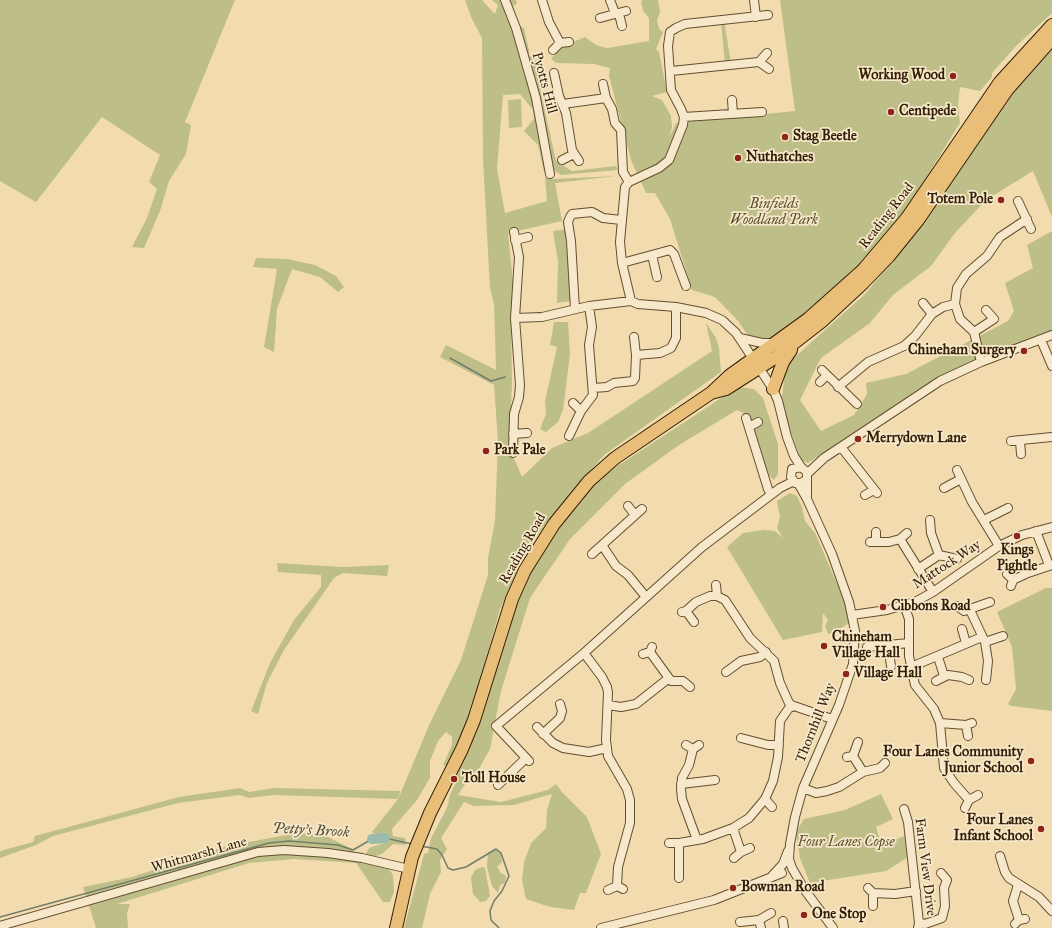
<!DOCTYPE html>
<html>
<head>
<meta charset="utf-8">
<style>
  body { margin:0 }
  canvas { display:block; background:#f2dcaf }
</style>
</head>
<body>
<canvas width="1052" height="928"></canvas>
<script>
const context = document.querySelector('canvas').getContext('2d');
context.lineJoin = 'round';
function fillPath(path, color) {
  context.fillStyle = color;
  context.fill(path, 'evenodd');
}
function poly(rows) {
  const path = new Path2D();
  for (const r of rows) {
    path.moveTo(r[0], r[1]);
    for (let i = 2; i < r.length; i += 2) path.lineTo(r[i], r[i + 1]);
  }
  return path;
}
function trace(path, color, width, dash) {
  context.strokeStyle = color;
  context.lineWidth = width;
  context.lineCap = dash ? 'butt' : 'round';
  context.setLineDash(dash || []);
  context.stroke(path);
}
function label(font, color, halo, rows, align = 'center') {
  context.font = font + ' "IM FELL Great Primer",serif';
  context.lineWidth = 3.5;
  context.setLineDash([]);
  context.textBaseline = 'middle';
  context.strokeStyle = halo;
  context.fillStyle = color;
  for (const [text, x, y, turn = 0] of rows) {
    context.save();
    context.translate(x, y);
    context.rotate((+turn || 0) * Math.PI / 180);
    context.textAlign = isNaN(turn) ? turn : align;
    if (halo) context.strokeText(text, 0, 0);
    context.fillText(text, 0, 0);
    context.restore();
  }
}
const green = poly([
  [0,0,235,0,185,122,191,125,186,154,169,181,160,211,144,248,132,247,147,218,157,189,149,182,160,155,102,117,36,202,0,181],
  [465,0,482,0,495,14,498,5,492,0,516,0,517,4,513,6,519,26,524,28,529,50,529,56,536,57,541,93,556,161,572,171,616,166,618,170,561,175,551,168,547,172,544,172,538,145,524,131,534,119,533,110,520,94,503,95,497,169,505,213,547,201,545,177,554,179,617,176,555,183,562,221,508,233,513,283,511,318,512,385,509,446,522,477,552,448,588,433,712,351,706,323,716,338,719,348,721,372,604,455,546,523,526,552,500,609,468,723,448,766,443,765,452,745,452,737,446,732,438,741,430,761,430,778,417,800,392,829,393,836,405,838,406,845,393,844,382,854,373,857,389,869,393,875,394,892,390,902,383,902,356,863,294,859,249,863,117,904,130,904,127,913,128,928,96,928,83,887,132,877,227,846,292,834,320,833,352,849,354,859,366,854,369,848,387,842,372,832,398,799,274,795,249,798,240,795,178,803,53,836,36,845,0,858,0,851,33,842,35,836,179,797,240,788,249,792,274,788,400,791,399,797,430,723,461,660,488,575,488,558,495,520,498,442,494,384,494,385,440,357,446,345,496,370,494,304,490,288,483,159,482,38,471,17],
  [644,0,658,0,660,12,657,21,659,29,663,32,656,49,659,52,667,92,652,96,662,100,671,116,672,127,670,136,676,123,795,111,780,0,1052,0,1052,13,1015,47,992,73,992,77,980,91,960,87,958,105,960,123,904,213,837,290,776,337,762,340,749,337,738,321,715,297,692,290,670,219,655,193,646,193,631,160,609,76,610,68,594,64,556,63,551,59,561,47,585,37,596,45,607,48,649,41,649,18,643,11,641,1],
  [721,21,724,21,731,63,725,64],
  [1052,45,1052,217,1033,171,986,200,955,233,931,266,893,295,870,323,821,358,800,400,821,431,854,415,867,394,866,383,906,374,1008,321,1014,311,1005,283,1033,268,1027,245,1052,231,1052,331,947,374,808,463,801,460,781,404,786,365,865,294,911,239,993,111],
  [521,99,522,127,509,128,508,100],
  [567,229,572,301,557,303,558,261,553,231],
  [256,258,287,259,315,265,336,276,344,287,338,292,320,277,292,269,277,309,274,352,264,347,277,269,253,267],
  [554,322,568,322,570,354,563,410,558,422,546,432,540,429,546,414,545,401,557,347,550,345],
  [738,387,754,389,763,398,778,444,778,474,774,480,766,473,749,416,737,410,679,445,625,484,570,539,530,598,501,691,490,749,480,767,469,778,458,795,501,802,548,790,556,784,562,792,587,817,601,854,586,893,580,893,574,910,550,907,526,899,522,880,524,862,531,843,546,828,547,810,552,794,514,805,474,806,464,802,441,838,447,849,440,860,441,872,430,894,422,928,404,928,424,854,428,853,431,838,447,808,450,795,457,780,457,776,526,577,552,532,589,488,619,465],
  [790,493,797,496,802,507,805,521,815,533,844,600,850,622,836,632,828,634,825,626,828,620,823,613,822,632,783,640,727,547,743,533,764,530,775,531,783,538,777,528,780,517,777,501],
  [277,563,343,567,389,565,387,576,343,573,334,578,284,650,267,683,258,714,251,711,270,663,294,620,321,587,321,575,278,572],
  [1046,588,1052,588,1052,711,1011,706,1008,704,1016,689,1012,647,997,612],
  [881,794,893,819,876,827,881,844,911,834,913,854,886,871,810,883,800,858,796,832,804,819,845,810],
  [497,849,501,853,502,862,497,867,501,873,506,876,505,883,500,885,498,893,492,886,487,867,488,852],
  [482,867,485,868,490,896,486,901,480,902,473,894,471,878,475,870]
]);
const stream = poly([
  [450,358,491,381,505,377],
  [385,838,412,844],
  [421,846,437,849,442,855,448,868,453,870,466,867,496,849,501,853,509,876,502,891,494,901,490,911,491,920,499,928],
  [0,917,269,843,289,841,314,843,338,845,353,850,372,839]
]);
const river = poly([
  [372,839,385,838]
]);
const minor = poly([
  [505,0,516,28,536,98,550,174],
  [542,0,549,22,560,43],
  [610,0,615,13],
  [754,0,756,17],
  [619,14,622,26],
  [600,18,626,11],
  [553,50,560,43,569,42],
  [767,53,759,62,769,69],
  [671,71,759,62],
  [554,73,559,96,566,113,572,150,579,161],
  [603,84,606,98,612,109,615,123,621,130,623,172,629,182],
  [732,100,733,114],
  [563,104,606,98],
  [684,117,762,112],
  [562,160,574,154],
  [629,182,659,168,669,160,683,125,684,117,681,109,671,90,668,46,670,32,676,28,685,24,768,15],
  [629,182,625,187,620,242,622,263,631,301],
  [1018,201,1031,229],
  [515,240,528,237],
  [652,255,657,277],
  [622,263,670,250,674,254,686,286],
  [923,303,932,314],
  [575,309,571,241,568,222,570,217,572,214,592,212,603,218,621,220],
  [515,318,542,317,589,306,631,301,638,304,676,307,706,313,722,320,736,333,773,389,778,401,787,437,794,456,801,467],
  [974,332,994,319,986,310],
  [740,338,762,343,774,343],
  [1041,340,1052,366],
  [636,355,660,353,671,348,676,338,676,307],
  [981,362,974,332,960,319,955,304,957,288,966,274,987,256,1000,237,1027,219],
  [822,370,857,404],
  [820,382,827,375],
  [838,387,868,362,904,346,915,336,932,314,943,307,955,304],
  [593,388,607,387,614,383,633,381,635,378,636,355,634,337],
  [573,403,581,411],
  [746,418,768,489,771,495],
  [749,427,758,422],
  [513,434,527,433],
  [569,436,581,411,593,395,589,345,592,327,589,306],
  [1011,441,1052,437],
  [1020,441,1021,454],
  [841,447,877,493],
  [513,453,514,414,519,397,520,385,515,318,519,257,514,232],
  [957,470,972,502,999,546],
  [807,474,824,458,940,381,981,362,1052,335],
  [806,480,801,483,795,483,791,477,792,469,801,467,807,472,807,496],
  [798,483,807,499,832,554,849,602,855,631,853,664,839,705,803,788,795,817,790,844,789,859,792,868,804,889,833,928],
  [944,488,961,479],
  [865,495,874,490],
  [628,506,635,515],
  [930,520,931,533,939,555],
  [984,520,1008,508],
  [1036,531,1049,565],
  [876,532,876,542],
  [900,539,933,592],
  [870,542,889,542,900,539,907,533],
  [602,545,616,566,628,575,646,597],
  [592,554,642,509],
  [918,569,939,555,957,559],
  [1007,574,1013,580,1011,586],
  [1013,580,1028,573,1052,565],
  [716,585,717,596],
  [904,605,909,619,909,656,915,685,934,709,940,723,944,768,954,783,969,800],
  [957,606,964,611,990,602],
  [970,610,985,642,988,661,986,680],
  [686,611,696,602,710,596,717,596,725,600,750,638,774,661,780,683,789,703,793,706],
  [682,612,686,611,694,622],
  [852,615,887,610,915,602,933,592,999,546,1022,535,1052,527],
  [962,629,966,643],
  [985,642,1003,636],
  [888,645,891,666],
  [867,647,909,643],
  [650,652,671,681,683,681,690,687],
  [584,653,602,677,607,687,608,693,606,740,608,756,627,789,630,800,630,823,618,867,617,886],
  [643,654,650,652,652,647],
  [938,657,944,676],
  [911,667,982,637],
  [726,672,741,661,760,657,766,652],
  [936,681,948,675,962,677,969,680],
  [608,705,621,707,636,704,669,678],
  [940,723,966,725,972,723],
  [966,725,968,736],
  [537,727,553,743,563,748,589,752,607,748],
  [543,734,560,718,562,711,560,704],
  [741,738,768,745,779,745],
  [686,745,693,749,699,745],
  [693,749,689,765,682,778,681,789,682,799,697,840],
  [853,756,863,772],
  [847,757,853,756,858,742],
  [529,761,496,726,584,653,702,547,780,488,794,481],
  [681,784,715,780],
  [498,785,526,758],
  [803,788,816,793,827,791,839,787,863,772,880,768,885,763],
  [765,799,772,807],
  [965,808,969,800,978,795],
  [904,809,908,822,919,923,918,928],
  [733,828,741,852],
  [669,843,679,843,703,839,733,828,749,818,765,799,773,781,778,757,780,721,789,708,794,706,832,719],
  [679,843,679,878],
  [1000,856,1005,872,1009,878,1039,897,1052,911],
  [734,858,741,852,750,848],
  [772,876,783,864,788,851],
  [1018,885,1013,901,1019,920],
  [868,888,873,893,895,894,916,891],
  [608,890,617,886,623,889],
  [873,893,873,906],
  [759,920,761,928],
  [783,921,784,928],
  [740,922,759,920,771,913],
  [919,923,925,924,942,918,945,906,944,888,947,880,941,873],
  [1015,924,1019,920,1025,919],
  [0,926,258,852,284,850,328,853,362,858,409,869],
  [601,928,714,900,782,873]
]);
const highway = poly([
  [773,389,783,362,791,350],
  [711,393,726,389,776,357,821,322,863,283,889,256,918,220,1007,90,1052,39],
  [396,928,412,857,430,813,462,749,474,720,512,599,525,570,554,524,589,481,615,458,711,393,729,376,808,319,863,270,907,218,1000,82,1052,25]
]);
const markers = [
  [953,76,4,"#8f2418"],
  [891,112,4,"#8f2418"],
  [785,137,4,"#8f2418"],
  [738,158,4,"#8f2418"],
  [1001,200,4,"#8f2418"],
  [1024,351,4,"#8f2418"],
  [858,439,4,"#8f2418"],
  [486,451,4,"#8f2418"],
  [1017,536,4,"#8f2418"],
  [883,607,4,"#8f2418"],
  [824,646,4,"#8f2418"],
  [846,674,4,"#8f2418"],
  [1031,761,4,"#8f2418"],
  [454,779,4,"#8f2418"],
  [1041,829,4,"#8f2418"],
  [733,888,4,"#8f2418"],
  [804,915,4,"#8f2418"]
];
const poiNames = [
  ["Working Wood",945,76,"right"],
  ["Centipede",899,112],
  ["Stag Beetle",793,137],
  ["Nuthatches",746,158],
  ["Totem Pole",993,200,"right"],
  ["Chineham Surgery",1016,351,"right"],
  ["Merrydown Lane",866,439],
  ["Park Pale",494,451],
  ["Kings",1017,551,"center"],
  ["Pightle",1017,567,"center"],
  ["Cibbons Road",891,607],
  ["Chineham",832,638],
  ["Village Hall",832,654],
  ["Village Hall",854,674],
  ["Four Lanes Community",1023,753,"right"],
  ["Junior School",1023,769,"right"],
  ["Toll House",462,779],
  ["Four Lanes",1033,821,"right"],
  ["Infant School",1033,837,"right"],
  ["Bowman Road",741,888],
  ["One Stop",812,915]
];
const streetNames = [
  ["Pyotts Hill",544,83,75],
  ["Reading Road",887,216,-52],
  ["Reading Road",523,549,-60],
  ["Mattock Way",947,565,-33],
  ["Thornhill Way",816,723,-68],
  ["Whitmarsh Lane",199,855,-16],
  ["Farm View Drive",925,867,83]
];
const parkNames = [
  ["Binfields",774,205],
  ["Woodland Park",774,221],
  ["Four Lanes Copse",846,843]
];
const waterNames = [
  ["Petty's Brook",311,831,3]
];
fillPath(green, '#bebf88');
trace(stream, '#727d6a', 1.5);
trace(river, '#9bbcac', 10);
trace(minor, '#644e30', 10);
trace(highway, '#341f06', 14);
trace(minor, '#f7e8cb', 8);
trace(highway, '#e9be78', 12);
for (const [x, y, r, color] of markers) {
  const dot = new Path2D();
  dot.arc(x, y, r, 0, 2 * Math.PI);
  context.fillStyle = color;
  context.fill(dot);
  trace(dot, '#f7e8cb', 1.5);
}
label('bold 14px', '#341f06', '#f7e8cb', poiNames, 'left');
label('14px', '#341f06', '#f7e8cb', streetNames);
label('italic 14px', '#5d4f2d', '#f7e8cb', parkNames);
label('italic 15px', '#534e38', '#f7e8cb', waterNames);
</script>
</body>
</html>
